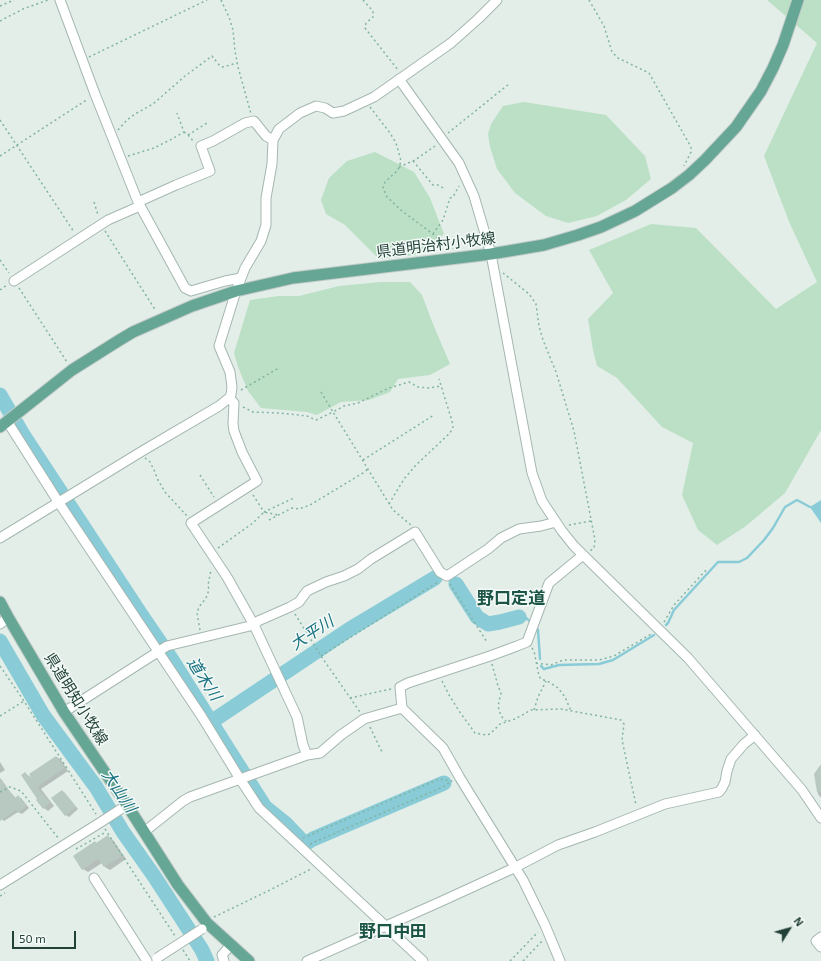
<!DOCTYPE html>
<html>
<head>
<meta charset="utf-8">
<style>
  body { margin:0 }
  #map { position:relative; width:821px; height:961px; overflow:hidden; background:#e3eee9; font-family:"Exo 2",sans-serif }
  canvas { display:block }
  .north { position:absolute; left:769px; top:909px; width:40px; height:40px; -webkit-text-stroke:3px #f4faf7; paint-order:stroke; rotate:53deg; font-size:11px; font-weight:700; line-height:16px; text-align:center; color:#224138 }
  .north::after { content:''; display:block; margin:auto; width:14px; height:18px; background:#224138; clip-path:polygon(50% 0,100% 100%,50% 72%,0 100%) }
  .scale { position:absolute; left:12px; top:931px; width:64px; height:18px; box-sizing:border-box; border:2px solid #224138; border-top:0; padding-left:5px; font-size:12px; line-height:14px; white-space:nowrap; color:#224138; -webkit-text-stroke:3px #f4faf7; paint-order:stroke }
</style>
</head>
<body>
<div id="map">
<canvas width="821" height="961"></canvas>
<div class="north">N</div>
<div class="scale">50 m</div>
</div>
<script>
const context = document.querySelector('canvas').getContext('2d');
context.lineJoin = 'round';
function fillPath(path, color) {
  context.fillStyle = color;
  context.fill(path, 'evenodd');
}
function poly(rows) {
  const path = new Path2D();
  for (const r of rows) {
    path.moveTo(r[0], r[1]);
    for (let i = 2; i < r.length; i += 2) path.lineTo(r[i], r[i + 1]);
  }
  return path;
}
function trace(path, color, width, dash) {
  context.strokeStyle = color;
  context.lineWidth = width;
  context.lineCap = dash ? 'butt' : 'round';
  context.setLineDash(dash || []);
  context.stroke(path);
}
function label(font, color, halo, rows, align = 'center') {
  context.font = font + ' "Exo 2","Noto Sans JP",sans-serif';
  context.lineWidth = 3;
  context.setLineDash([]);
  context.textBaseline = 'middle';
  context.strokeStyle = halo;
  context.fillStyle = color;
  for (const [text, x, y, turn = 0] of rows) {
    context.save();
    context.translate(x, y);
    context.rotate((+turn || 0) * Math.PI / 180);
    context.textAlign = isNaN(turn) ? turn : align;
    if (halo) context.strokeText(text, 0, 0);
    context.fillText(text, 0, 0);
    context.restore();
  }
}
const green = poly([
  [767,0,821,0,821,430,785,493,746,526,717,545,698,530,682,495,693,443,662,427,617,378,597,366,593,350,588,319,613,293,589,250,651,224,696,228,776,309,817,282,790,224,764,156,817,43],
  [524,102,606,115,645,156,651,179,626,200,597,216,568,223,546,216,515,193,497,169,490,147,488,134,491,124,503,106],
  [375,152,414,172,430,198,444,234,431,245,415,255,379,259,345,225,326,214,321,200,329,178,347,161],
  [380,282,410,282,422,295,433,324,450,364,430,375,398,379,390,392,369,400,341,402,317,415,307,412,261,408,248,391,238,367,234,353,250,300,278,296,299,296,339,286]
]);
const water = poly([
  [821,500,821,523,810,507]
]);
const shadow = poly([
  [57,757,61,760,68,771,41,789,54,806,48,811,44,808,25,774,33,778],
  [0,762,5,770,0,773],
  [821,766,821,798,818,794,815,775],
  [0,778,2,780,10,792,16,798,18,797,21,798,29,808,22,814,18,812,4,821,0,818],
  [62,791,65,793,78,809,69,817,66,815],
  [108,837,113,840,126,859,110,870,105,867,102,863,88,872,83,869,95,842,98,844]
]);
const stream = poly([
  [519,617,526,618,531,622],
  [666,625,668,623,674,610,718,562,739,562,747,558,764,540,773,528,785,507,797,500,810,507],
  [536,626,538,630,540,659],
  [541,666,544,669,559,665,599,664,613,660,654,635]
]);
const river = poly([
  [0,395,22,433,140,613,172,660,226,746,265,807,285,823,305,844,313,839,444,783],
  [456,584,477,617,488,624,500,622,519,617],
  [0,641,43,715,96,787,123,832,154,876,182,919,202,950,207,961],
  [211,722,350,629,435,578]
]);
const building = poly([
  [56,756,64,768,37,787,50,803,43,809,36,800,37,799,21,775,25,772,30,778,31,777,29,774],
  [821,764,821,792,817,792,814,774],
  [0,778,8,791,9,790,15,798,18,795,26,806,18,813,16,810,0,821],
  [62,790,76,807,65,816,51,798],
  [108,835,122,856,104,867,98,859,82,870,73,856,95,841,96,843]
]);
const path = poly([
  [221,0,229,17,233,30,235,51,238,67,251,114],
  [363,0,373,11,373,17,366,23,365,28,398,70],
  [589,0,604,26,612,52,618,58,649,73,691,147,691,152,684,166],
  [0,6,14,0],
  [0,21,23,9,48,0],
  [89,57,207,0],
  [370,107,390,133,396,143,401,161,398,170,385,182,383,188,387,197,402,211,453,249],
  [0,120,74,232],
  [118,130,127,120,135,114,153,104,185,76,212,56,220,66,223,67,237,63],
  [184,132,188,135,194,142],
  [448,133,509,84],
  [188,135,207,123],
  [0,156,88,99],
  [128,156,154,148,170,140,184,132,177,113],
  [413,161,433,185,438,185,445,189],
  [399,167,415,160,435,146],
  [94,202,98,215],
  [105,231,156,311],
  [433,234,443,220,450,198,453,197,459,186],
  [0,260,9,273],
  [503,273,529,294,536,304,539,326,543,340,556,372,574,431,595,540,594,548,590,551],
  [19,288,67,362],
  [0,290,7,285],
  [241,390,279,368],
  [321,392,333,412,344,406,358,403,389,388,409,382,418,387,429,388,441,386],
  [243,407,253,412,280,413,307,416,316,420,333,412,393,510,411,525],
  [145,458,150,462,154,470,158,480,165,492,187,516],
  [363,460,434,415],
  [200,475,214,497],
  [253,495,264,512,294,498],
  [389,504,404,479,416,465,450,433,453,427,452,421,439,379],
  [269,520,292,508,299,509,310,505,363,473,368,469],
  [569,525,591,521],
  [218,548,253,523,264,512,278,515],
  [450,584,487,642],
  [295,614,321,656,360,712],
  [664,622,674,605,707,569],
  [200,630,197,613,199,607,206,598,209,590,208,585,211,570],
  [532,648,534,651,539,676,541,679,549,682,558,688,565,697,571,711],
  [321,656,438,582],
  [536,663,551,665,563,660,599,660,614,656,651,634],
  [492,664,498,686,501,693,498,706,501,716,506,721],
  [0,666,24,701,96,814],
  [442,681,449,695,459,711,475,733,486,735,490,734,500,724,515,719,531,710,561,709,621,720,624,724,622,740,636,805],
  [350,698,391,689],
  [534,710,538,697,546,681],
  [0,716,24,701],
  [370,727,382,752],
  [0,792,10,787,21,791,59,839],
  [105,829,175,936],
  [303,838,439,779,452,781],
  [310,844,443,787,452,781],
  [76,849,106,832],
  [0,896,5,893],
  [214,917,268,891,311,869],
  [183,950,190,961],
  [510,961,538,932],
  [523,961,542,941]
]);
const minor = poly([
  [60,0,95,94,138,202,185,288,191,291,225,281,241,278],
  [399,79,459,163,474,196,491,254,532,473,542,501,562,531,574,546,688,658,802,790,821,818],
  [138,202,176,185,210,171,201,146,213,141,245,123,254,121,266,136,273,140],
  [14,281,108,220,140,206],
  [229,398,234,403,233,424,234,431,242,452,257,481,191,523,227,577,254,625,297,717,303,745,307,755],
  [7,421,59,503,202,717,240,779,259,808,423,961],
  [0,538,144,450,219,406,229,398,231,395,232,387,230,372,219,346,236,291,245,268,261,241,266,225,266,198,272,164,273,140,279,129,300,113,316,106,325,108,333,113,344,111,374,97,451,43,478,19,497,0],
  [0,624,8,617],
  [64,712,167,646,254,625,258,621,290,607,299,602,307,591,326,582,344,576,358,569,371,559,415,532,440,572,447,576,488,549,501,538,519,529,541,526,556,522],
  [144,832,183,801,190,797,307,755,320,753,341,735,364,719,402,708],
  [94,878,147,961],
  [0,885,101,822,127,805],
  [821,937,816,941,821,947],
  [224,961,222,955,231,945],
  [307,961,442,901,514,868,558,845,595,832,665,804,719,792,722,788,725,782,727,771,731,759,744,744,755,735],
  [560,961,545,925,523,880,460,778,443,748,402,708,400,687,408,683,490,656,517,646,527,642,549,583,583,555]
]);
const major = poly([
  [0,427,72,370,118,341,133,332,192,306,236,291,293,278,491,254,544,245,578,235,601,227,635,211,672,188,689,175,705,160,736,127,761,91,773,68,783,45,798,0],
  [0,602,8,617,64,712,127,805,178,885,207,923,249,961]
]);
const minorBridge = poly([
  [157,958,202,929]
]);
const streetNames = [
  ["県道明治村小牧線",436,245,-7],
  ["県道明知小牧線",76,699,58]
];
const waterNames = [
  ["大平川",312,633,-33],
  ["道木川",204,679,57],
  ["大山川",119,791,56]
];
const quarterNames = [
  ["野口定道",511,598],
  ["野口中田",393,931]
];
fillPath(green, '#bbe0c5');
fillPath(water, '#89cbd6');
fillPath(shadow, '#0003');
trace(stream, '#89cbd6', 2.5);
trace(river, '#89cbd6', 15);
fillPath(building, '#b8c9c2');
trace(minor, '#a5b7b0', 11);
trace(major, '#c1cac7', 13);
trace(path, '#82b3a3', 1.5, [2, 3]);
trace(minor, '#fff', 9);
trace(major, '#65a695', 11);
trace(minorBridge, '#a5b7b0', 11, []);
trace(minorBridge, '#fff', 9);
label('15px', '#224138', '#f4faf7', streetNames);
label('italic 16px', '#177181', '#f4faf7', waterNames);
label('bold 17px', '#1c5546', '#f4faf7', quarterNames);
</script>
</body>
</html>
